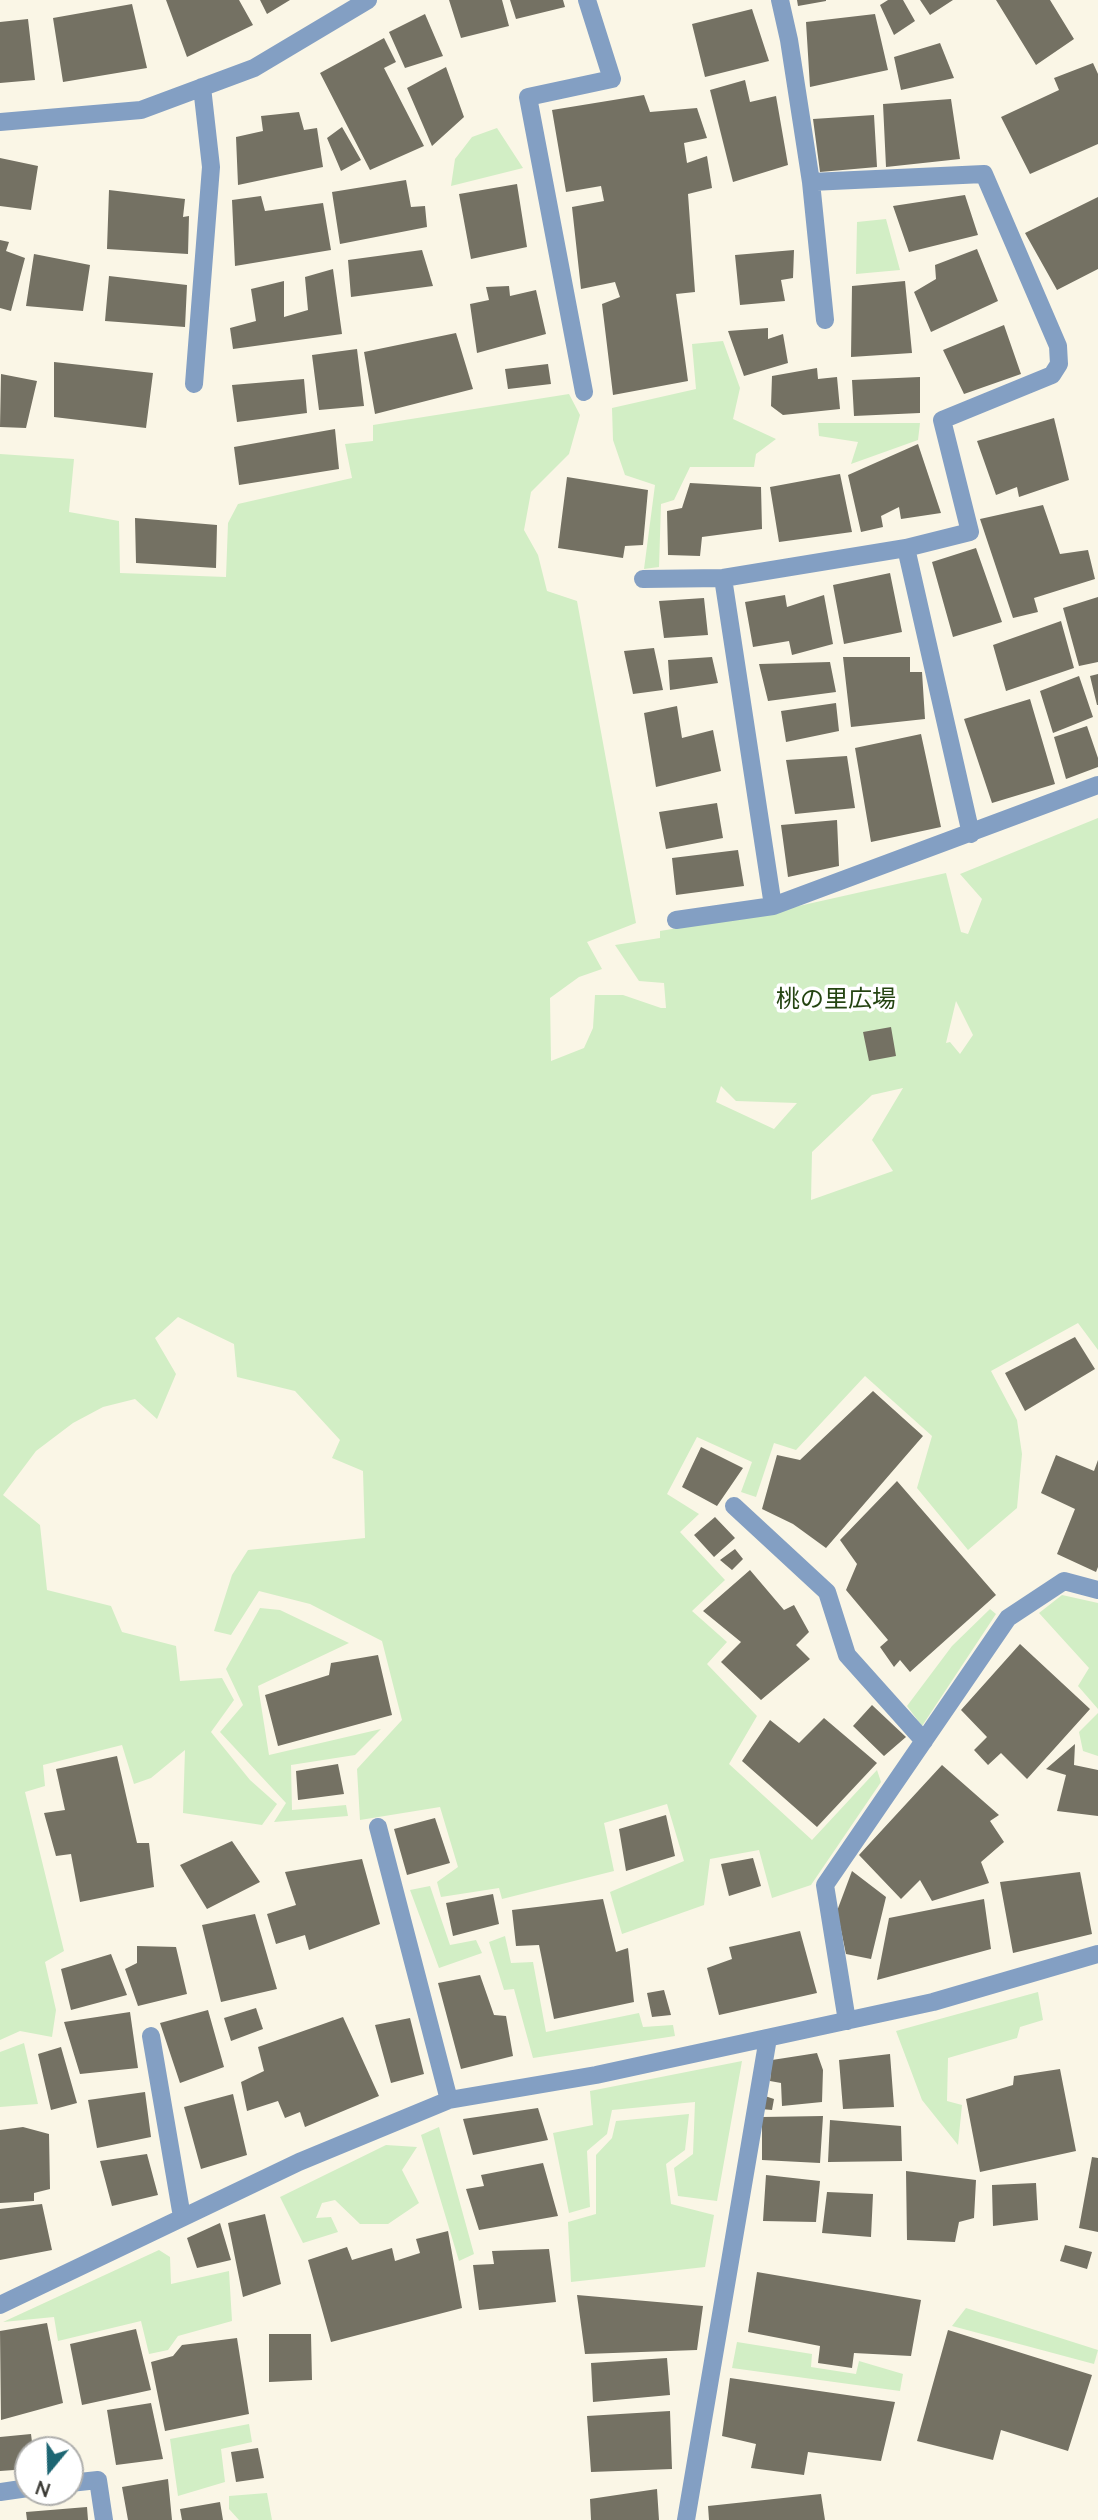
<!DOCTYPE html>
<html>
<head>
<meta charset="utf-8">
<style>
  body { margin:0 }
  #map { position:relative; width:1098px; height:2520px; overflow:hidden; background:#faf6e6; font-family:Mulish,sans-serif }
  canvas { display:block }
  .north { position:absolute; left:14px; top:2436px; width:70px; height:70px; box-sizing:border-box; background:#fff; border:2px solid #afafad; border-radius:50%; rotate:199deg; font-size:19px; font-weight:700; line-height:28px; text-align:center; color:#383731 }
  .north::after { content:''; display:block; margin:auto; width:24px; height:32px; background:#1d6673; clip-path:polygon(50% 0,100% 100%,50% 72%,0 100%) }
</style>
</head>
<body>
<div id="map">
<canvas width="1098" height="2520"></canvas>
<div class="north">N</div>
</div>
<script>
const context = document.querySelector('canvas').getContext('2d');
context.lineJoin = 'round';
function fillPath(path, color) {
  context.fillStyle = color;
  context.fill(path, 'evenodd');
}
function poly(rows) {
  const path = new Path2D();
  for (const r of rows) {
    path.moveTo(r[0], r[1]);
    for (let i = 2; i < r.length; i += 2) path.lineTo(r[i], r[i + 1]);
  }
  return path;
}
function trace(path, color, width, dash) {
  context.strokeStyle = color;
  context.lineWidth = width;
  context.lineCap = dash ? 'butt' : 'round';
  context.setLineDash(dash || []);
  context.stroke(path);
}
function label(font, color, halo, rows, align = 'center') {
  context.font = font + ' Mulish,"Noto Sans JP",sans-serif';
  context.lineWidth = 7;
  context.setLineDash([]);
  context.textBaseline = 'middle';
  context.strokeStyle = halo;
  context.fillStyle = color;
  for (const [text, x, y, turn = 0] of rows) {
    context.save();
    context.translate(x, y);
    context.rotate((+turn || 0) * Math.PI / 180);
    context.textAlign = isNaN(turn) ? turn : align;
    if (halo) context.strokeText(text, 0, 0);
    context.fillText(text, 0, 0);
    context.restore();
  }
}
const green = poly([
  [497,128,523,168,451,186,455,159,472,137],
  [886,219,900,270,856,274,857,222],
  [723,341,740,388,733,419,776,439,756,454,754,467,690,467,674,500,661,504,659,567,644,569,655,485,625,475,613,440,612,408,696,389,692,344],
  [569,394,580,415,569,454,531,492,524,530,538,555,547,591,577,601,636,923,587,942,602,969,579,977,550,998,551,1061,584,1048,593,1028,595,995,623,995,661,1008,666,1008,664,983,639,981,615,945,660,938,660,931,763,914,946,873,961,932,968,934,982,899,960,874,1098,818,1098,1350,1078,1323,991,1371,1017,1420,1022,1454,1017,1508,968,1550,917,1488,932,1436,865,1376,796,1450,774,1443,756,1497,741,1492,752,1462,697,1437,667,1494,699,1514,680,1532,725,1580,692,1611,727,1642,707,1664,757,1716,729,1764,812,1840,877,1770,881,1782,811,1885,772,1898,759,1850,710,1859,704,1905,622,1934,610,1892,684,1861,667,1804,604,1823,614,1871,502,1899,499,1888,441,1897,437,1882,458,1867,440,1807,360,1820,357,1769,402,1720,382,1641,310,1604,259,1591,231,1635,214,1631,232,1575,248,1550,365,1538,363,1471,332,1458,340,1440,295,1391,237,1377,234,1344,178,1317,155,1338,176,1374,157,1419,135,1399,103,1407,73,1423,36,1451,3,1495,40,1525,47,1590,111,1606,122,1632,176,1646,180,1681,222,1678,234,1700,211,1732,250,1780,277,1804,262,1825,183,1813,185,1750,151,1778,134,1784,122,1745,43,1765,45,1786,25,1792,64,1951,45,1962,56,2010,52,2037,20,2031,0,2040,0,454,74,459,69,512,119,521,120,573,226,577,228,523,238,504,352,478,345,444,373,441,373,425],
  [956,1001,973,1035,960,1054,950,1042,946,1043],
  [721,1086,736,1101,797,1103,774,1129,716,1102],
  [903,1088,872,1140,893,1171,811,1200,812,1152,872,1095],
  [818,423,920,423,918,440,851,464,858,442,819,436],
  [1062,1595,1098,1603,1098,1709,1078,1686,1089,1668,1039,1613],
  [260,1608,280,1610,349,1643,258,1686,269,1755,381,1729,355,1755,291,1765,292,1810,346,1805,348,1816,274,1822,286,1803,220,1732,243,1705,226,1669],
  [990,1609,996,1614,922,1726,907,1706,952,1646],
  [1098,1713,1098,1756,1083,1751,1079,1732],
  [430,1886,450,1945,476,1940,482,1953,439,1968,410,1890],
  [505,1936,511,1963,533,1962,546,2032,639,2013,643,2027,673,2025,675,2036,533,2058,514,1989,504,1990,489,1942],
  [1038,1992,1043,2020,1020,2027,1017,2038,948,2058,947,2101,962,2105,958,2145,922,2100,896,2031],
  [24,2043,38,2104,0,2107,0,2052],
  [742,2061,717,2201,678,2196,674,2168,693,2154,695,2102,612,2110,607,2134,587,2151,590,2207,569,2213,553,2133,593,2125,590,2091],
  [689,2114,685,2150,666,2164,671,2204,714,2215,705,2267,571,2282,568,2222,596,2214,596,2155,612,2138,616,2121],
  [439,2127,474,2254,459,2261,421,2135],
  [386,2145,417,2147,402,2170,419,2203,388,2224,360,2224,335,2200,322,2203,316,2218,331,2217,338,2232,303,2243,280,2197],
  [159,2250,170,2257,171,2284,229,2271,232,2321,178,2336,168,2350,149,2354,141,2321,58,2341,54,2317,3,2322],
  [966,2308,1098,2350,1094,2364,952,2326],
  [737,2342,812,2354,811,2367,856,2374,859,2361,903,2374,900,2391,732,2368],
  [249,2424,252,2442,221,2449,225,2482,178,2496,170,2439],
  [267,2493,272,2520,239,2520,229,2509,229,2496]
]);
const building = poly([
  [166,0,239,0,253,25,187,57],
  [260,0,290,0,267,14],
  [449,0,502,0,509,26,461,38],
  [510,0,563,0,565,7,516,19],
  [797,0,826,0,826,1,798,6],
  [888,0,903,0,915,21,894,35,880,5],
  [920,0,953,0,930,15],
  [996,0,1050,0,1074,39,1036,65],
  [132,4,147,68,63,82,53,18],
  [752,9,769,61,705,77,692,24],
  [425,14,443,56,405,68,389,32],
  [875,14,888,70,810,87,806,22],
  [28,19,35,80,0,83,0,22],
  [384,38,396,62,384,68,424,146,370,170,320,73],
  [940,43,954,78,901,90,894,57],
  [1093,63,1098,74,1098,144,1030,174,1001,117,1059,90,1054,78],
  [446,67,464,117,432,146,407,88],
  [745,80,750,102,776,96,788,165,733,182,710,90],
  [644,95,650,112,697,108,707,138,684,143,687,163,707,156,712,188,688,194,695,292,676,294,688,381,613,395,602,304,620,297,615,282,581,289,572,207,604,201,601,186,566,192,552,110],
  [951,99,960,159,886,167,883,104],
  [299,112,304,130,317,128,323,167,238,185,236,137,263,131,261,116],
  [874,115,877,167,820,172,813,119],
  [342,127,361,160,341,171,327,138],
  [0,158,38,166,31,210,0,206],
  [406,180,411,207,425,206,427,227,340,244,332,192],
  [517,184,527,247,471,259,459,194],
  [109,190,185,199,183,217,189,216,188,254,107,249],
  [965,195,978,235,909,252,893,206],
  [261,196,265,211,323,203,331,250,235,266,232,200],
  [1098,197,1098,269,1057,290,1025,233],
  [0,240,9,242,6,251,25,258,11,311,0,308],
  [977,249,998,301,931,332,914,292,936,279,935,265],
  [422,250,433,286,351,297,348,260],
  [794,250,793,278,781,280,785,301,740,305,735,255],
  [34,254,90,265,83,311,26,306],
  [333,269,342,334,233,349,230,328,256,321,251,289,284,281,284,317,308,310,305,277],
  [109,276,187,285,185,327,105,321],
  [905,281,912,353,851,357,852,286],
  [509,286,510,296,536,290,546,334,477,353,470,304,489,300,486,287],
  [1004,325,1021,374,964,394,943,350],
  [768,328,768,339,783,334,788,363,744,376,728,331],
  [456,333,473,389,375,414,364,352],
  [357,349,364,406,319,410,312,355],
  [54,362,153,373,146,428,54,417],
  [548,364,551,384,508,389,505,369],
  [817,368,818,379,837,377,840,409,783,415,771,406,772,376],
  [1,374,37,381,26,428,0,427],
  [920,377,920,413,854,416,852,380],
  [304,379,307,413,237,422,232,385],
  [1054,418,1069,480,1019,497,1017,487,996,495,977,441],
  [335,429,339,469,239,485,234,447],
  [918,444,941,513,901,519,899,507,881,516,883,527,861,532,848,475],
  [840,474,852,532,779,542,770,487],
  [567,477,648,490,643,545,625,546,623,558,558,548],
  [690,483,761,487,762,529,702,537,700,556,668,555,667,511,682,508],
  [1043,505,1060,554,1088,550,1095,579,1034,598,1038,612,1013,618,980,519],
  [135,518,217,525,216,568,136,563],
  [976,548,1002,622,953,637,932,562],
  [890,573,902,632,844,644,833,585],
  [785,595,787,607,824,595,833,644,792,655,789,641,753,647,745,602],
  [1098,597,1098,662,1079,666,1063,608],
  [704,598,708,635,664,638,659,601],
  [1061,621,1074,668,1006,691,993,645],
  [654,648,663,690,633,694,624,651],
  [712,657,718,683,670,690,668,660],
  [843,657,910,657,910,672,922,672,925,719,851,727],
  [830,662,836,692,768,701,759,664],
  [1098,674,1098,705,1097,705,1090,676],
  [1079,676,1093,717,1053,733,1040,691],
  [1030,699,1055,784,992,803,964,719],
  [836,703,839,731,786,742,781,711],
  [677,706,682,738,713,730,721,771,656,787,644,713],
  [1087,726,1098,758,1098,767,1066,779,1054,737],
  [921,734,941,827,871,842,855,748],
  [847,756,855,808,795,814,786,760],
  [717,803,723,838,666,849,659,812],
  [837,820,839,866,788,877,781,825],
  [738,850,744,886,676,895,672,858],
  [891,1027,896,1056,869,1061,863,1032],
  [1075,1337,1095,1369,1025,1411,1005,1373],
  [873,1391,923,1436,826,1548,793,1524,762,1509,777,1455,800,1460],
  [701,1447,743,1468,717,1506,682,1487],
  [1056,1455,1094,1471,1098,1460,1098,1567,1096,1572,1057,1554,1075,1509,1041,1493],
  [897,1481,996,1595,910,1672,900,1660,894,1667,880,1647,888,1640,846,1590,857,1564,840,1540],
  [715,1517,735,1538,714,1557,694,1535],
  [735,1549,743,1559,732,1570,720,1560],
  [750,1570,784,1610,794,1605,809,1632,796,1645,810,1659,761,1700,721,1662,741,1642,703,1611],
  [1020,1644,1090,1709,1027,1779,1001,1753,988,1765,974,1750,987,1737,961,1710],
  [378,1655,392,1715,278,1746,265,1695,329,1675,331,1663],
  [872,1705,906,1737,884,1756,853,1726],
  [824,1718,877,1763,817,1827,742,1761,770,1720,799,1743],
  [1075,1744,1074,1765,1098,1770,1098,1816,1057,1811,1066,1775,1046,1769],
  [117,1756,137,1843,149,1843,154,1887,80,1902,71,1854,56,1856,44,1813,65,1810,56,1769],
  [338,1764,344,1794,298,1800,296,1771],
  [942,1765,999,1815,990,1821,1004,1842,981,1862,989,1883,932,1901,920,1880,901,1899,859,1855],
  [666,1815,675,1856,626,1871,619,1829],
  [435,1818,450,1863,407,1875,394,1829],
  [232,1841,260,1882,207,1909,180,1865],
  [753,1858,761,1886,729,1896,721,1864],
  [362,1859,380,1924,309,1950,305,1935,276,1944,267,1914,296,1905,285,1872],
  [852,1871,886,1897,871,1959,846,1954,837,1911],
  [1080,1872,1092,1934,1013,1953,1000,1882],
  [493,1894,499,1924,453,1936,446,1903],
  [603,1899,616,1952,628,1948,634,2002,554,2019,539,1945,516,1946,512,1910],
  [984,1899,991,1949,877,1980,889,1918],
  [255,1914,277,1989,221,2002,202,1925],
  [800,1931,817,1993,719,2015,707,1968,732,1959,729,1947],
  [137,1946,176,1947,187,1994,138,2006,125,1969,137,1963],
  [111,1954,127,1995,71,2010,61,1969],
  [480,1975,494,2015,506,2016,513,2056,461,2069,438,1983],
  [664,1990,671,2015,652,2017,647,1993],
  [256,2008,263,2029,231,2041,224,2018],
  [208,2010,224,2067,180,2083,160,2023],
  [130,2012,138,2068,80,2074,64,2022],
  [343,2017,379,2096,305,2127,300,2112,285,2118,278,2101,247,2111,241,2082,264,2071,258,2047],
  [410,2018,424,2074,391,2083,375,2025],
  [61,2047,77,2103,51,2110,38,2054],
  [817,2053,823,2070,822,2102,782,2106,781,2083,770,2081,772,2060],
  [890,2054,894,2107,843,2109,839,2060],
  [1060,2069,1076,2151,980,2172,966,2099,1013,2085,1014,2076],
  [145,2092,151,2137,97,2148,88,2100],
  [233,2094,247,2155,201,2169,184,2107],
  [765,2096,774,2099,772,2110,761,2109],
  [538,2108,548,2140,473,2155,463,2119],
  [823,2116,820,2163,762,2160,762,2117],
  [830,2120,901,2126,902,2161,828,2162],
  [23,2127,49,2134,50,2189,34,2193,34,2201,0,2203,0,2130],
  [147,2154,158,2195,112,2206,100,2161],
  [1092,2157,1098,2158,1098,2232,1079,2228],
  [543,2163,558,2216,479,2230,466,2189,484,2186,481,2175],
  [906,2171,976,2180,974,2218,959,2222,955,2242,907,2240],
  [766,2175,820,2181,816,2222,763,2221],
  [1036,2183,1038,2220,993,2226,992,2185],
  [827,2192,873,2194,871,2237,822,2233],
  [42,2204,52,2250,0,2260,0,2209],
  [265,2214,281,2284,243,2297,228,2223],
  [220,2223,231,2260,197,2268,187,2238],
  [448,2231,462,2308,331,2342,308,2260,347,2247,352,2260,392,2248,395,2261,420,2253,416,2239],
  [1065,2245,1092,2252,1087,2269,1060,2261],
  [549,2249,556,2302,479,2310,473,2265,494,2264,492,2251],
  [757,2272,921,2300,911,2356,854,2353,852,2368,818,2363,820,2346,748,2332],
  [577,2295,703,2306,697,2350,585,2354],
  [47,2323,63,2403,1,2420,0,2331],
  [136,2329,151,2390,82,2405,70,2344],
  [948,2330,1092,2375,1068,2451,1001,2430,993,2460,917,2441],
  [269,2334,311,2334,312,2380,269,2382],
  [237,2338,249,2414,165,2431,151,2362,173,2356,182,2345],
  [667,2358,670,2395,593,2402,591,2363],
  [730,2378,895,2402,881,2461,808,2452,804,2475,751,2468,756,2444,722,2436],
  [151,2403,163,2459,116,2465,107,2410],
  [670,2411,672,2469,591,2472,587,2416],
  [31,2434,33,2450,28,2450,28,2469,0,2471,0,2437],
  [258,2448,264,2478,236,2482,231,2452],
  [168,2479,172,2520,128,2520,122,2487],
  [657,2489,659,2520,591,2520,590,2499],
  [821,2494,825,2520,709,2520,708,2506],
  [220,2502,223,2520,182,2520,180,2509],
  [87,2507,88,2520,27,2520,26,2512]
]);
const minor = poly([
  [780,0,789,40,811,182,825,320],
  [0,122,141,110,254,68,368,0],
  [194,384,211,167,202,87],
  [584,392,528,97,612,79,587,0],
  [906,548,971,834],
  [723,578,773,906],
  [643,579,723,578,906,548,970,532,942,420,1052,375,1059,364,1058,346,984,174,811,182],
  [676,920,773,906,1098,785],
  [734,1506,827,1592,847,1655,924,1741],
  [378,1827,449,2100],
  [847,2021,825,1885,1008,1618,1064,1581,1098,1590],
  [151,2036,182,2217],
  [0,2305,299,2162,449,2100,596,2075,933,2002,1098,1954],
  [70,2483,98,2480,104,2520],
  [0,2492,28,2488],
  [686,2520,768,2038]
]);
const parkNames = [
  ["桃の里広場",836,1000]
];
fillPath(green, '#d2eec5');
fillPath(building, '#747163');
trace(minor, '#839fc3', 18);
label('24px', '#244411', '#fff', parkNames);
</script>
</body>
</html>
